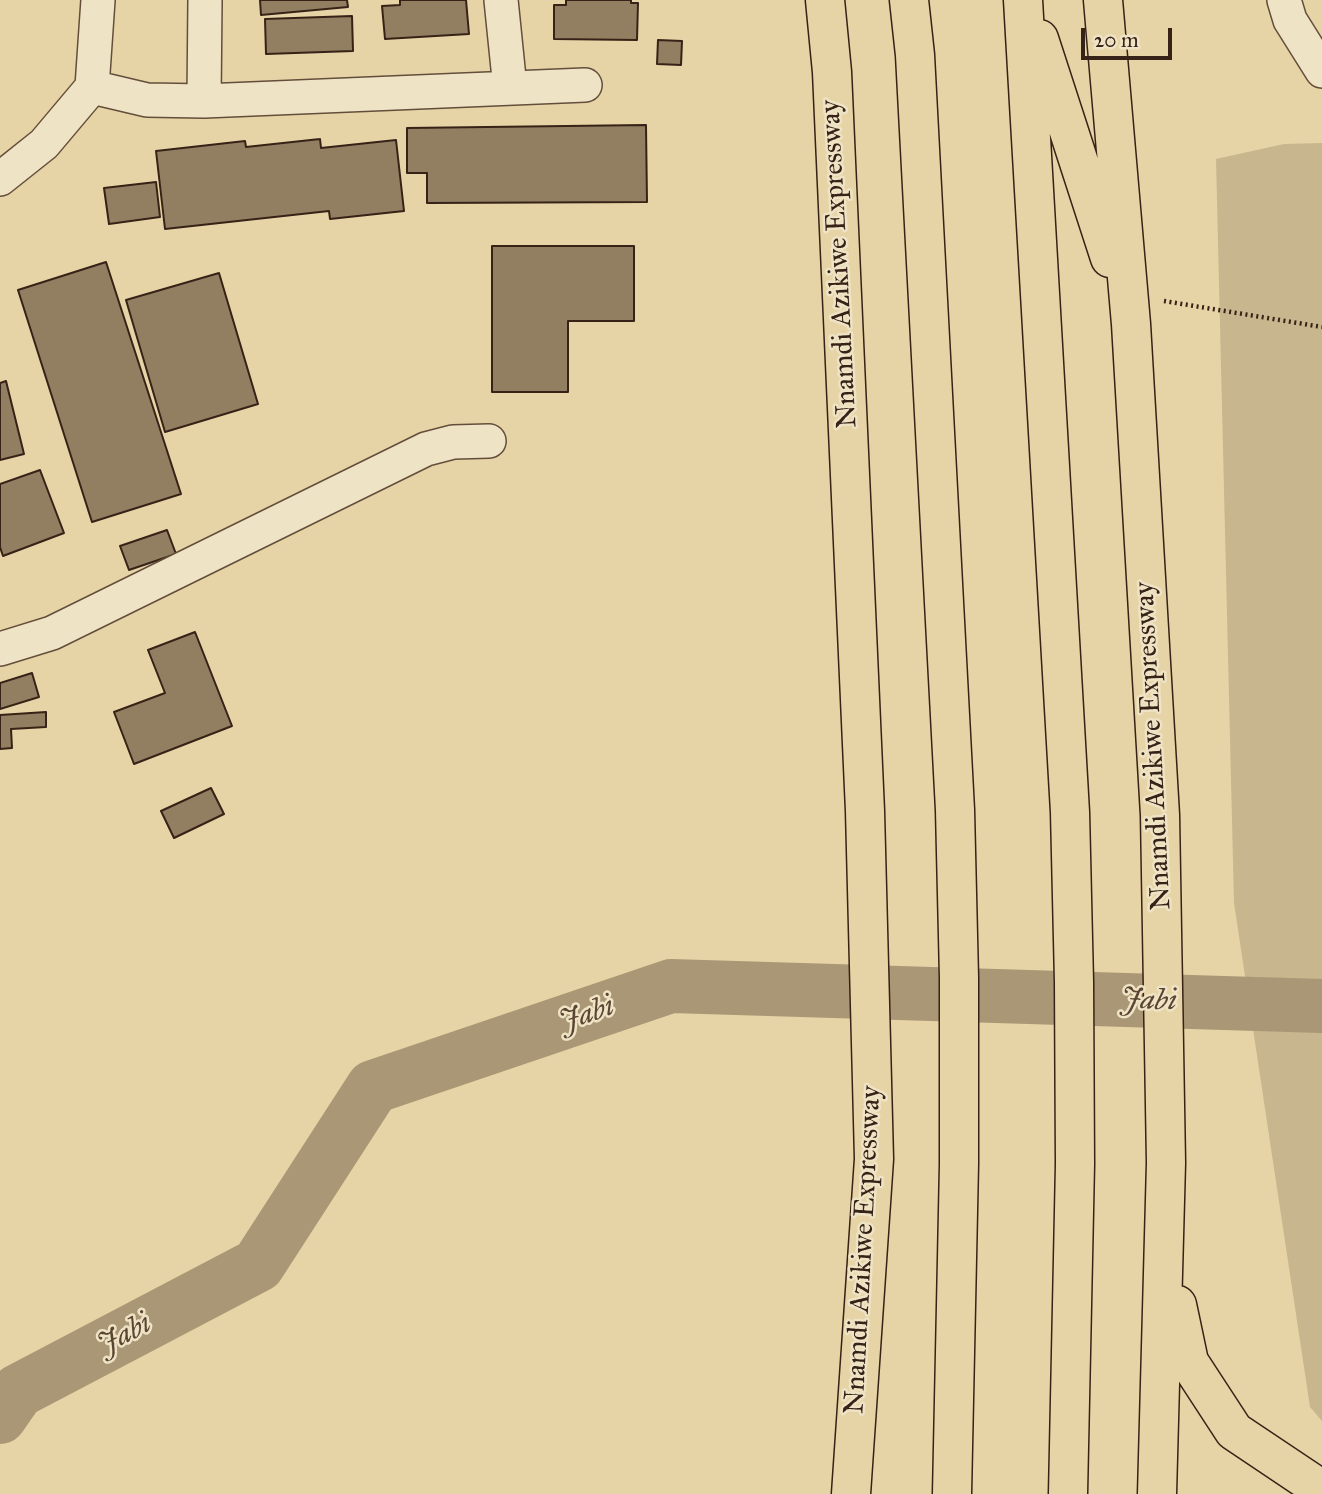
<!DOCTYPE html>
<html>
<head>
<meta charset="utf-8">
<style>
  body { margin:0 }
  #map { position:relative; width:1322px; height:1494px; overflow:hidden; background:#e6d4a6; font-family:"IM FELL Great Primer",serif }
  canvas { display:block }
  .scale { position:absolute; left:1081px; top:28px; width:91px; height:32px; box-sizing:border-box; border:4px solid #372217; border-top:0; padding-left:9px; font-size:21px; line-height:24px; white-space:nowrap; color:#372217; -webkit-text-stroke:5px #efe3c5; paint-order:stroke }
</style>
</head>
<body>
<div id="map">
<canvas width="1322" height="1494"></canvas>
<div class="scale">20 m</div>
</div>
<script>
const context = document.querySelector('canvas').getContext('2d');
context.lineJoin = 'round';
function fillPath(path, color) {
  context.fillStyle = color;
  context.fill(path, 'evenodd');
}
function poly(rows) {
  const path = new Path2D();
  for (const r of rows) {
    path.moveTo(r[0], r[1]);
    for (let i = 2; i < r.length; i += 2) path.lineTo(r[i], r[i + 1]);
  }
  return path;
}
function trace(path, color, width, dash) {
  context.strokeStyle = color;
  context.lineWidth = width;
  context.lineCap = dash ? 'butt' : 'round';
  context.setLineDash(dash || []);
  context.stroke(path);
}
function label(font, color, halo, rows, align = 'center') {
  context.font = font + ' "IM FELL Great Primer",serif';
  context.lineWidth = 5;
  context.setLineDash([]);
  context.textBaseline = 'middle';
  context.strokeStyle = halo;
  context.fillStyle = color;
  for (const [text, x, y, turn = 0] of rows) {
    context.save();
    context.translate(x, y);
    context.rotate((+turn || 0) * Math.PI / 180);
    context.textAlign = isNaN(turn) ? turn : align;
    if (halo) context.strokeText(text, 0, 0);
    context.fillText(text, 0, 0);
    context.restore();
  }
}
const green = poly([
  [1322,143,1322,1421,1310,1407,1234,903,1216,159,1284,144]
]);
const river = poly([
  [0,1417,18,1391,258,1265,373,1087,671,986,1322,1006]
]);
const building = poly([
  [260,0,347,0,348,7,261,15,260,0],
  [400,0,466,0,469,34,385,39,382,6,400,5,400,0],
  [566,0,631,0,631,3,638,3,637,40,554,39,554,5,566,5,566,0],
  [352,16,353,51,266,54,265,19,352,16],
  [658,40,682,41,681,65,657,64,658,40],
  [646,125,647,202,427,203,427,173,407,173,407,128,646,125],
  [320,139,321,148,396,140,404,211,330,219,329,211,165,229,156,151,245,141,246,147,320,139],
  [156,182,160,217,109,224,104,188,156,182],
  [492,246,634,246,634,321,568,321,568,392,492,392,492,246],
  [106,262,181,494,92,522,18,290,106,262],
  [219,273,258,404,165,432,126,300,219,273],
  [6,381,24,454,0,460,0,383,6,381],
  [40,470,64,533,3,556,0,547,0,484,40,470],
  [167,530,176,554,129,570,120,546,167,530],
  [195,632,232,726,134,764,114,712,165,693,148,650,195,632],
  [32,673,39,697,0,709,0,683,32,673],
  [46,712,46,727,11,729,12,748,0,749,0,715,46,712],
  [211,788,224,814,174,838,161,811,211,788]
]);
const path = poly([
  [1164,301,1322,327]
]);
const minor = poly([
  [501,0,510,88],
  [1284,0,1290,20,1322,71],
  [92,87,147,100,204,101,585,85],
  [204,101,205,0],
  [0,179,44,144,92,87,98,0],
  [0,649,52,633,426,449,453,442,489,441]
]);
const highway = poly([
  [825,0,832,72,865,811,874,1159,851,1494],
  [909,0,915,55,955,810,959,978,959,1164,952,1494],
  [1023,0,1070,812,1074,982,1075,1164,1068,1494],
  [1103,0,1131,324,1160,815,1166,1163,1157,1494],
  [1039,39,1110,258],
  [1177,1305,1189,1362,1234,1431,1322,1490]
]);
const streetNames = [
  ["Nnamdi Azikiwe Expressway",840,264,-93],
  ["Nnamdi Azikiwe Expressway",1154,746,-93],
  ["Nnamdi Azikiwe Expressway",864,1250,-87]
];
const waterNames = [
  ["Jabi",1149,1001,2],
  ["Jabi",587,1015,-19],
  ["Jabi",125,1335,-28]
];
fillPath(green, '#c8b68e');
trace(river, '#aa9775', 54);
fillPath(building, '#927f61');
trace(building, '#372217', 2);
trace(minor, '#634e3b', 36);
trace(highway, '#372217', 41);
trace(path, '#372217', 4.5, [2, 3.5]);
trace(minor, '#efe3c5', 33);
trace(highway, '#e6d4a6', 38);
label('28px', '#372217', '#efe3c5', streetNames);
label('italic 30px', '#5a4533', '#efe3c5', waterNames);
</script>
</body>
</html>
